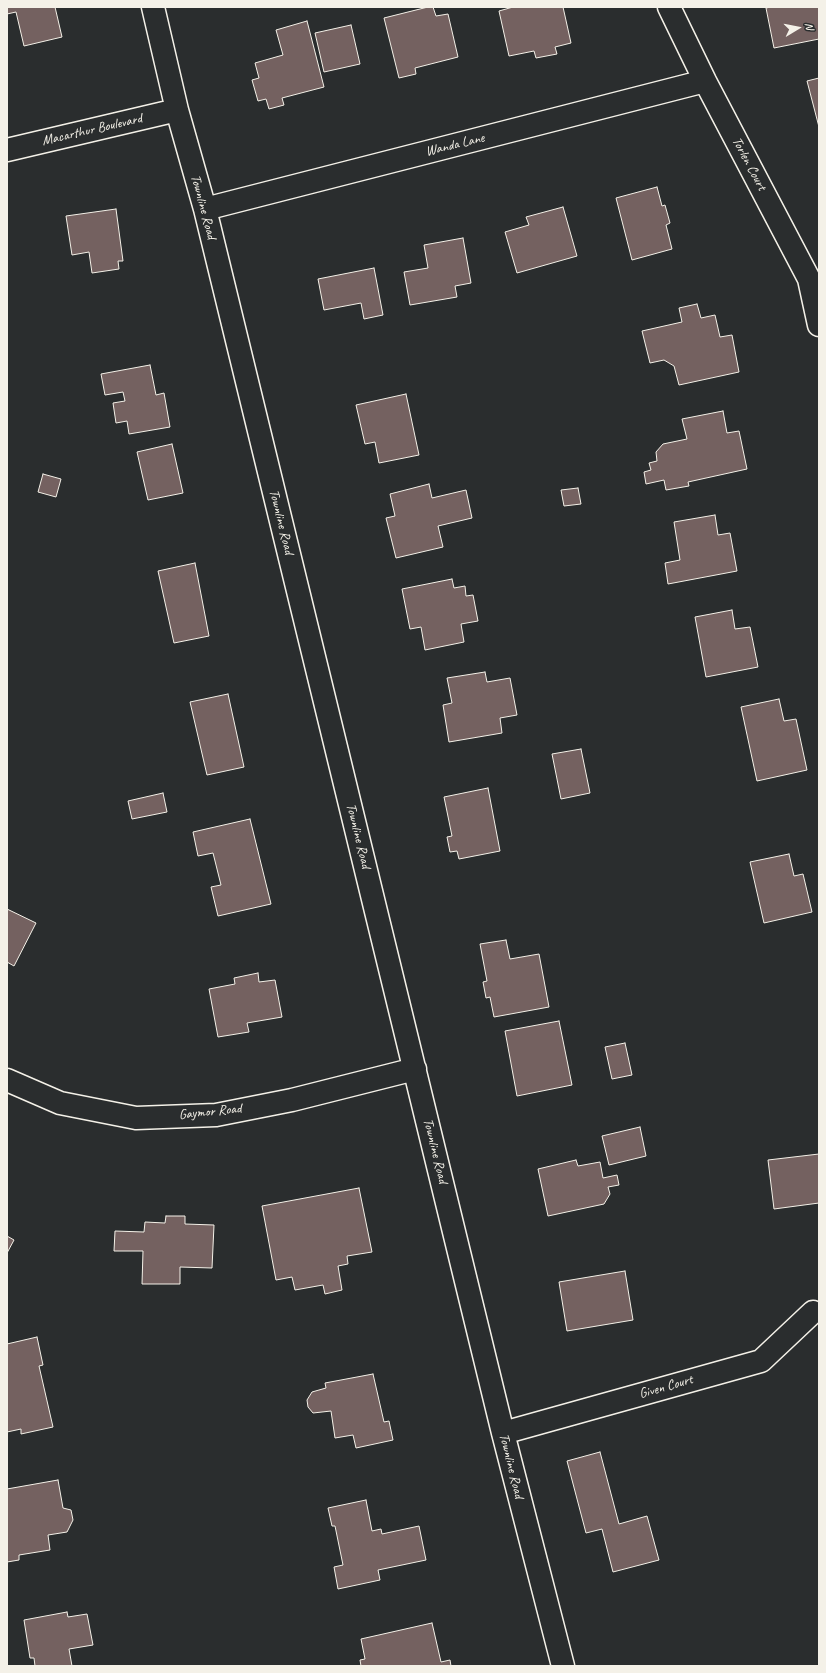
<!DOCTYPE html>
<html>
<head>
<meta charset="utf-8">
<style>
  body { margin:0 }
  #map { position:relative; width:826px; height:1673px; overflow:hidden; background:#2a2d2e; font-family:Caveat,sans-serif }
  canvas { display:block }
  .frame { position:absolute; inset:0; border:8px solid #f4f1e8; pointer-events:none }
  .north { position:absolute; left:778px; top:8px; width:40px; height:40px; -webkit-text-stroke:3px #2a2d2e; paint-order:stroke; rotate:80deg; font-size:11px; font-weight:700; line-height:16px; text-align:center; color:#f4f1e8 }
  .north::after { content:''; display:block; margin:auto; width:14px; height:18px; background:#f4f1e8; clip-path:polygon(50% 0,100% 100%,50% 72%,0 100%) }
</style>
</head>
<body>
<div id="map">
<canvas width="826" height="1673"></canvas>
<div class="frame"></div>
<div class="north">N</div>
</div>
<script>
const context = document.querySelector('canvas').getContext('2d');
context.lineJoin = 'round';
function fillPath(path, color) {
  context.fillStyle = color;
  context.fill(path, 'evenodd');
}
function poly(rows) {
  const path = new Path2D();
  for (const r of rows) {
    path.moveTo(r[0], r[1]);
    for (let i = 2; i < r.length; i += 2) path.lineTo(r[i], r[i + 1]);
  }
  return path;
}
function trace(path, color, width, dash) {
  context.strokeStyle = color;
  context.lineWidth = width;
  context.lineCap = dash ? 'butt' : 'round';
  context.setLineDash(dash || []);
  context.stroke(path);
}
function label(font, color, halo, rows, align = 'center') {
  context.font = font + ' Caveat,sans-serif';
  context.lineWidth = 3;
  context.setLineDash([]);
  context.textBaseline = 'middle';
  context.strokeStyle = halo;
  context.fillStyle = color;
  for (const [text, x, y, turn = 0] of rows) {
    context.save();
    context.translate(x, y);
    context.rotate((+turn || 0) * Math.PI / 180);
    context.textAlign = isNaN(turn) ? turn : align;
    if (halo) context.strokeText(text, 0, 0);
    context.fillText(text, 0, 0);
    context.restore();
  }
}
const building = poly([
  [7,7,55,7,62,37,24,46,16,12,7,14,7,7],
  [428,7,433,7,436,16,448,14,458,57,415,68,416,74,399,78,384,18,428,7],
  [513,7,563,7,571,43,555,47,557,54,536,58,534,51,509,56,499,11,513,7],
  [771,7,819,7,819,39,774,48,766,8,771,7],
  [307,21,324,87,282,98,284,105,269,109,266,99,258,101,252,80,259,78,255,63,283,55,276,30,307,21],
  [351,25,360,64,324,72,315,33,351,25],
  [819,78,819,127,807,81,819,78],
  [657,187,662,206,665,205,670,223,666,225,672,249,632,260,616,198,657,187],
  [563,207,577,256,517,273,505,232,529,225,526,217,563,207],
  [116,209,123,261,118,261,119,269,92,273,89,252,72,255,66,216,116,209],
  [463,238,471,283,455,286,457,297,410,305,404,272,428,268,424,245,463,238],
  [374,268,383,315,364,319,361,303,324,310,318,279,374,268],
  [697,304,701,318,715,315,720,337,732,335,739,372,679,385,674,366,664,360,650,363,642,331,682,322,679,308,697,304],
  [150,365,156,395,164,393,170,427,129,434,127,421,116,423,113,403,125,401,123,392,105,395,101,374,150,365],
  [406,394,419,455,379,463,375,442,365,444,356,405,406,394],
  [723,411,727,433,739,431,747,469,688,482,689,486,666,490,664,480,646,484,644,472,651,470,649,463,657,461,656,452,663,444,687,439,682,419,723,411],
  [172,444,183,493,148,500,137,452,172,444],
  [43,474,61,479,56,497,38,492,43,474],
  [429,484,432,498,466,490,472,518,438,526,443,547,396,558,386,518,395,516,390,494,429,484],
  [578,488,581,504,564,506,561,490,578,488],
  [715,515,718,535,730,533,737,571,668,584,665,563,680,560,674,522,715,515],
  [195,563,209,636,174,643,158,571,195,563],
  [452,579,454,588,465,586,466,596,473,595,478,621,461,624,464,642,425,650,421,627,410,629,402,589,452,579],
  [732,610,735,629,750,627,758,667,706,677,695,617,732,610],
  [485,672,487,682,510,678,517,715,500,718,502,733,449,742,443,705,452,703,447,678,485,672],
  [228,694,244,767,207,775,190,702,228,694],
  [779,699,784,721,796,719,807,770,757,781,741,707,779,699],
  [581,749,590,793,561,799,552,754,581,749],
  [488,788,500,851,459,859,457,851,450,852,447,837,452,836,444,797,488,788],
  [163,793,167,812,132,819,128,801,163,793],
  [250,819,271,904,218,916,211,887,221,885,213,853,198,856,193,832,250,819],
  [789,854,794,876,803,874,812,912,764,923,750,862,789,854],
  [7,909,36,923,14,966,7,962,7,909],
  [506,940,510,959,539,954,549,1007,494,1017,490,997,486,998,483,982,487,981,480,944,506,940],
  [258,973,259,982,275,980,282,1017,247,1023,249,1032,218,1037,209,989,235,984,234,978,258,973],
  [559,1021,572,1085,517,1096,505,1031,559,1021],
  [625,1043,632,1075,612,1079,605,1047,625,1043],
  [640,1127,646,1156,609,1165,602,1136,640,1127],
  [819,1154,819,1203,774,1209,768,1160,819,1154],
  [576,1160,578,1166,600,1162,603,1178,617,1175,619,1185,608,1187,610,1194,604,1204,548,1216,538,1169,576,1160],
  [359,1188,372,1252,347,1256,348,1264,338,1266,342,1290,325,1294,323,1285,295,1290,292,1277,276,1280,262,1206,359,1188],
  [166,1216,185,1216,185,1224,214,1225,212,1268,180,1267,180,1284,142,1284,143,1251,114,1251,115,1231,144,1232,145,1222,165,1223,166,1216],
  [7,1236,14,1240,7,1253,7,1236],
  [625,1271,633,1320,567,1331,559,1282,625,1271],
  [37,1337,43,1365,39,1366,53,1427,21,1434,21,1429,7,1432,7,1344,37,1337],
  [373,1374,384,1422,389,1421,393,1440,356,1448,353,1435,335,1438,331,1411,313,1413,308,1407,307,1400,312,1392,326,1388,325,1383,373,1374],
  [600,1452,619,1524,647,1516,659,1560,613,1572,602,1529,586,1533,567,1461,600,1452],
  [58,1480,63,1508,71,1510,73,1520,67,1532,48,1535,50,1550,19,1555,19,1560,7,1562,7,1489,58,1480],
  [366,1500,372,1531,381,1529,382,1534,419,1526,426,1560,378,1570,380,1580,338,1589,334,1567,343,1565,335,1526,332,1526,328,1508,366,1500],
  [67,1612,68,1617,87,1614,93,1645,69,1649,72,1666,35,1666,34,1658,30,1658,24,1620,67,1612],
  [432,1623,441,1662,450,1660,451,1666,361,1666,360,1660,365,1659,361,1639,432,1623]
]);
const minor = poly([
  [153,7,177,110,205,209,503,1433,563,1666],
  [669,7,705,81,809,279,819,325],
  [7,150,177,110],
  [205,209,705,81],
  [7,1080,60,1103,136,1118,216,1115,292,1100,415,1069],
  [503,1433,761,1361,813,1312]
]);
const streetNames = [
  ["Macarthur Boulevard",92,130,-13],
  ["Wanda Lane",455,145,-14],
  ["Torlen Court",749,164,62],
  ["Townline Road",203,207,75],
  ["Townline Road",281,522,76],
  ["Townline Road",358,836,76],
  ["Gaymor Road",210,1112,-6],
  ["Townline Road",435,1151,76],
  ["Given Court",666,1387,-16],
  ["Townline Road",511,1466,76]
];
fillPath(building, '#746160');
trace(building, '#f4f1e8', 1);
trace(minor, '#f4f1e8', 25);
trace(minor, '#2a2d2e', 22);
label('14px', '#f4f1e8', '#2a2d2e', streetNames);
</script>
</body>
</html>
